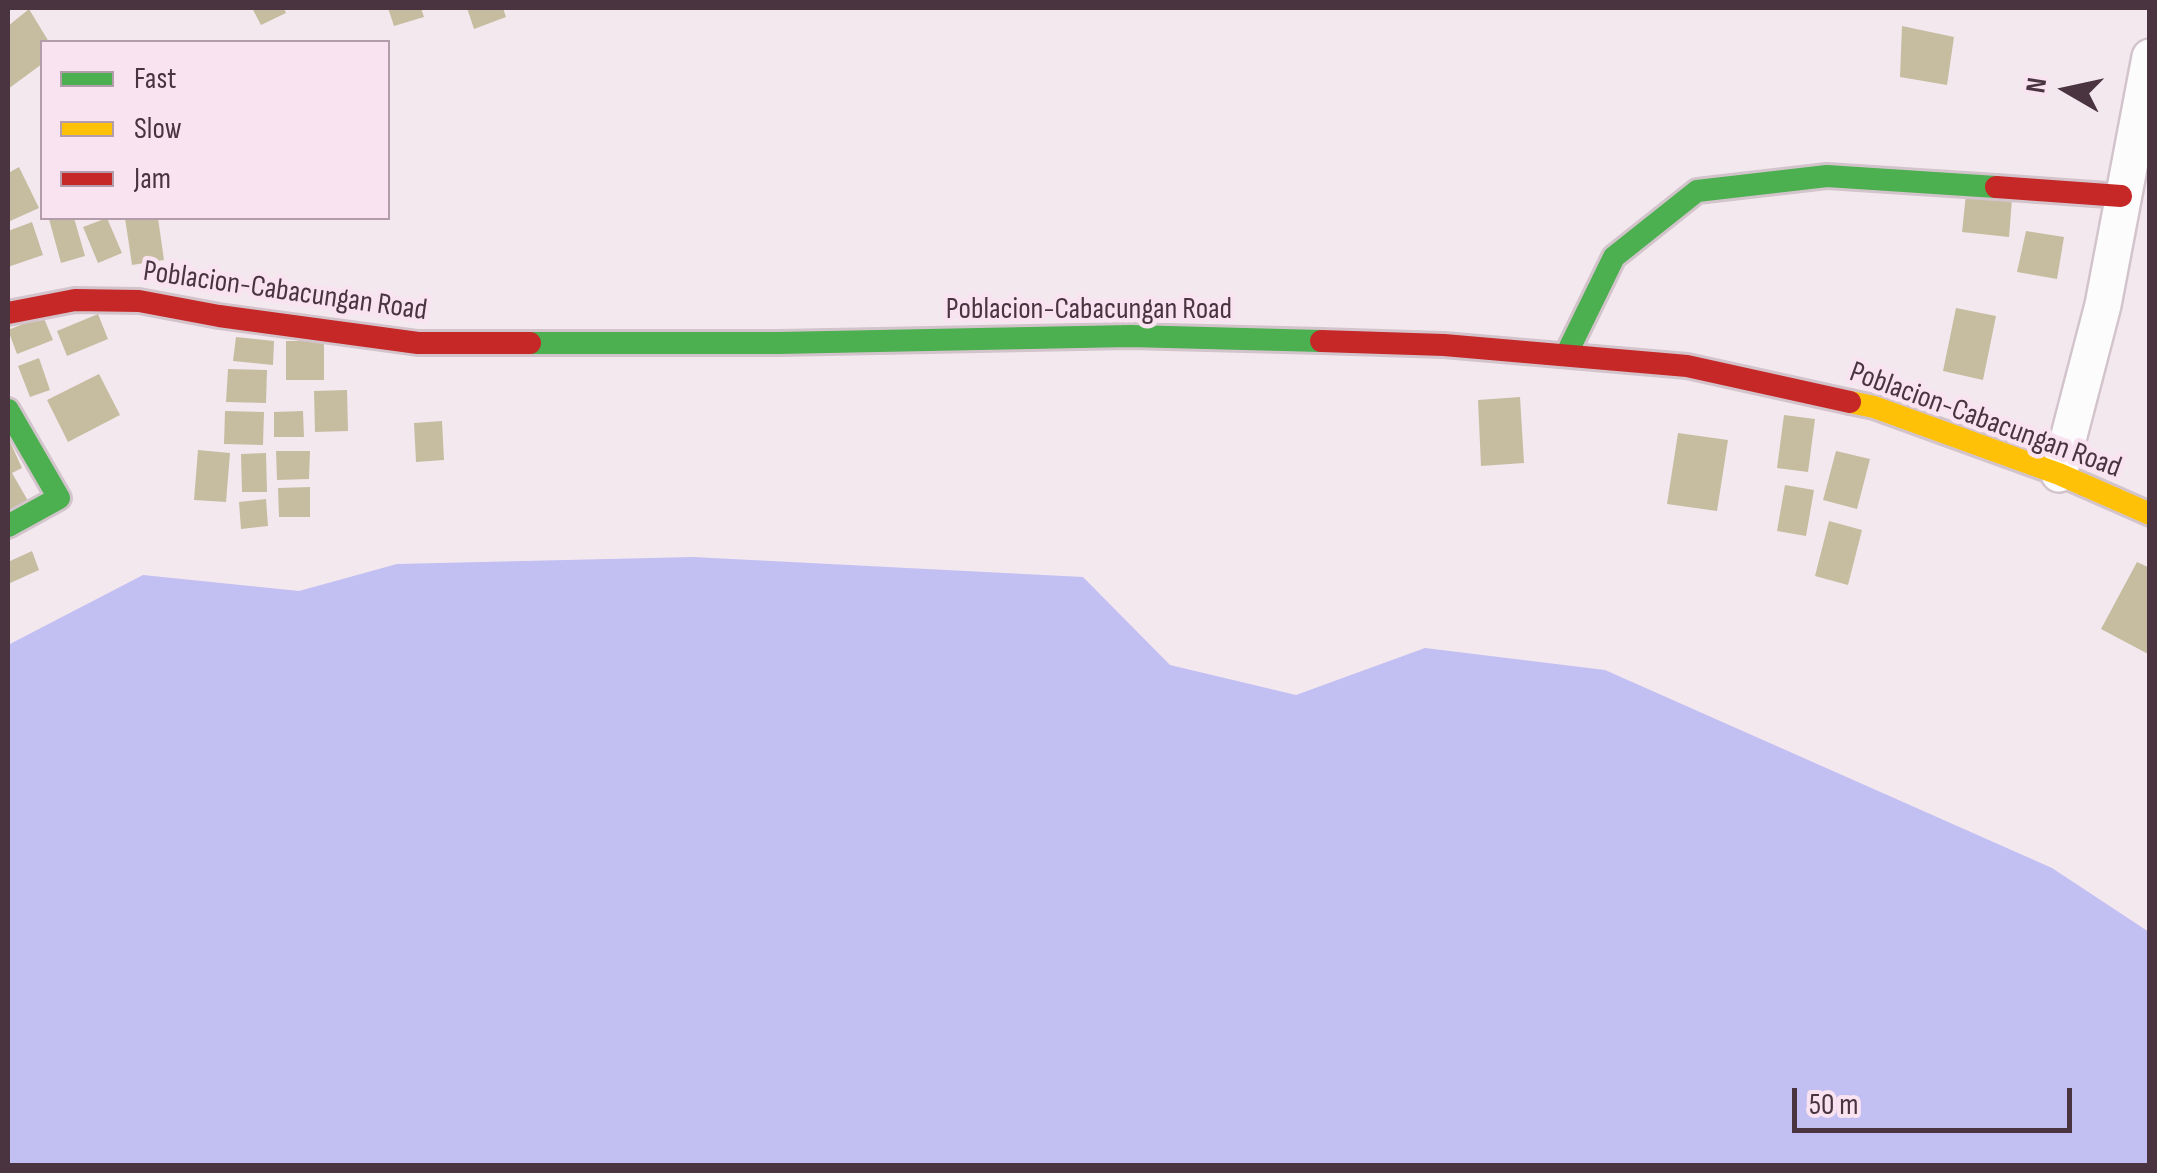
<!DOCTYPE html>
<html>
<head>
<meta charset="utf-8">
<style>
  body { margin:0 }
  #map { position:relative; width:2157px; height:1173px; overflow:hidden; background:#f4e8ef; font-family:"Sofia Sans Condensed",sans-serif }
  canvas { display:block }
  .frame { position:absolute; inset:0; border:10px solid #493440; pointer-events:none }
  .legend { position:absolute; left:40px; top:40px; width:350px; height:180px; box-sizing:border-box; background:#f9e3f0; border:2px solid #b39daa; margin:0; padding:12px 18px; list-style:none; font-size:30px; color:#493440 }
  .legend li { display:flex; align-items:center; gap:20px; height:50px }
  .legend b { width:50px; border:2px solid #b39daa }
  .north { position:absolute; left:2017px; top:40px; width:100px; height:100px; -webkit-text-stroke:8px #f9e3f0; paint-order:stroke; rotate:279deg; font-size:28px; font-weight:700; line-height:40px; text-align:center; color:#493440 }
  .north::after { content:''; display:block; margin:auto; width:35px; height:45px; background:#493440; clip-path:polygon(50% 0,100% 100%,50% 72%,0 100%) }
  .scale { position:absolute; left:1792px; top:1088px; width:280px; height:45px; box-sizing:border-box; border:5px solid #493440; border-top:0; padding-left:12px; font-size:30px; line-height:35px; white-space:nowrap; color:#493440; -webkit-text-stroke:8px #f9e3f0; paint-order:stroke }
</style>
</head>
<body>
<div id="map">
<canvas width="2157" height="1173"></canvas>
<div class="frame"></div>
<ul class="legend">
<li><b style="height:12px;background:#4caf50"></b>Fast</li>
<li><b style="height:12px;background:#ffc107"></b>Slow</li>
<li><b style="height:12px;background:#c62828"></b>Jam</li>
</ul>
<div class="north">N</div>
<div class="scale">50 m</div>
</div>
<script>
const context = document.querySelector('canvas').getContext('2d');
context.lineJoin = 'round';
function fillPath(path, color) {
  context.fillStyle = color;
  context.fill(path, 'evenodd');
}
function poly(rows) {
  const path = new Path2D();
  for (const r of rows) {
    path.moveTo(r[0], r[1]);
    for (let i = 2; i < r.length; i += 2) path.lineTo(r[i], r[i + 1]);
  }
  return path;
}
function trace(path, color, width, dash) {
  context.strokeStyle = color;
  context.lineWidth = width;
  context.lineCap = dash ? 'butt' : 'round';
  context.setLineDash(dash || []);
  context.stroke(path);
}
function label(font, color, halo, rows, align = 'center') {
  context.font = font + ' "Sofia Sans Condensed",sans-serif';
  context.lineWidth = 9;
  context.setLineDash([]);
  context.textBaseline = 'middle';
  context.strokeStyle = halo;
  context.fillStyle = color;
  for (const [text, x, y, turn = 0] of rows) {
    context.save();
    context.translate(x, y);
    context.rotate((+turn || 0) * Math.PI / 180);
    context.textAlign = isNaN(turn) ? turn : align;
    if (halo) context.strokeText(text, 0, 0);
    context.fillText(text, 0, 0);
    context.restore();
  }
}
const water = poly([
  [693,557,1083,577,1170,665,1296,695,1425,648,1605,670,2052,868,2149,932,2149,1165,8,1165,8,645,143,575,299,591,397,564]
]);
const building = poly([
  [252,8,284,8,286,13,261,25],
  [388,8,421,8,424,17,394,26],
  [467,8,503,8,506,17,474,29],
  [29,9,49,42,42,42,42,64,8,89,8,26],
  [1902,26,1954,37,1947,85,1900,77],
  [19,167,39,208,8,222,8,173],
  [1966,194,2012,199,2009,237,1962,232],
  [74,218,85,256,61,263,49,219],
  [107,218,122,253,98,263,83,227],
  [125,218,158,218,164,260,132,265],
  [32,222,43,255,8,267,8,231],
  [2026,231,2064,237,2057,279,2017,272],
  [1956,308,1996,316,1983,380,1943,371],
  [98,314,108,339,67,356,57,331],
  [43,316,53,340,17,354,8,330],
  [236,337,274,341,273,365,233,361],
  [286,341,324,341,324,380,286,380],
  [39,358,50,390,30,397,18,366],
  [228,369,267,370,266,403,226,402],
  [99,374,120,415,68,442,47,400],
  [347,390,348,431,315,432,314,391],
  [1520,397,1524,463,1481,466,1478,400],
  [225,411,264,412,263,445,224,444],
  [303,411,304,437,274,437,274,412],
  [1784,415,1815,419,1808,472,1777,468],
  [442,421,444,460,416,462,414,423],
  [1678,433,1728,440,1717,511,1667,504],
  [8,437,22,468,12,473,31,506,8,520],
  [198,450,230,453,226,502,194,500],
  [276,451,310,451,309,479,277,480],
  [1836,451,1870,459,1857,509,1823,500],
  [266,453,267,492,242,492,241,454],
  [1785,485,1814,490,1806,536,1777,531],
  [310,487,310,517,279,517,278,488],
  [266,499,268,526,241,529,239,502],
  [1829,521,1862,530,1848,585,1815,576],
  [32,551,39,570,8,584,8,562],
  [2137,562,2150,568,2150,655,2101,629]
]);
const street = poly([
  [2059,474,2103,305,2150,57]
]);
const fast = poly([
  [530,343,778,343,1130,336,1321,341],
  [1566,355,1614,257,1697,191,1827,176,1996,187],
  [8,410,59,498,8,526]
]);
const slow = poly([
  [1850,402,1874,407,2059,474,2150,514]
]);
const jam = poly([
  [1996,187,2121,196],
  [8,313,75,300,139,301,219,316,418,343,530,343],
  [1321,341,1444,345,1687,366,1850,402]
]);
const streetNames = [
  ["Poblacion-Cabacungan Road",285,292,8],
  ["Poblacion-Cabacungan Road",1089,310],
  ["Poblacion-Cabacungan Road",1985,421,20]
];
fillPath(water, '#c2bff2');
fillPath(building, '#c6bda0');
trace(street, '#d3c4cc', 40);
trace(fast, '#d3c4cc', 28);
trace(slow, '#d3c4cc', 28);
trace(jam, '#d3c4cc', 28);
trace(street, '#fdfcfd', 35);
trace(fast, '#4caf50', 22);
trace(slow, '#ffc107', 22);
trace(jam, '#c62828', 22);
label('30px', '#493440', '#f9e3f0', streetNames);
</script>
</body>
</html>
